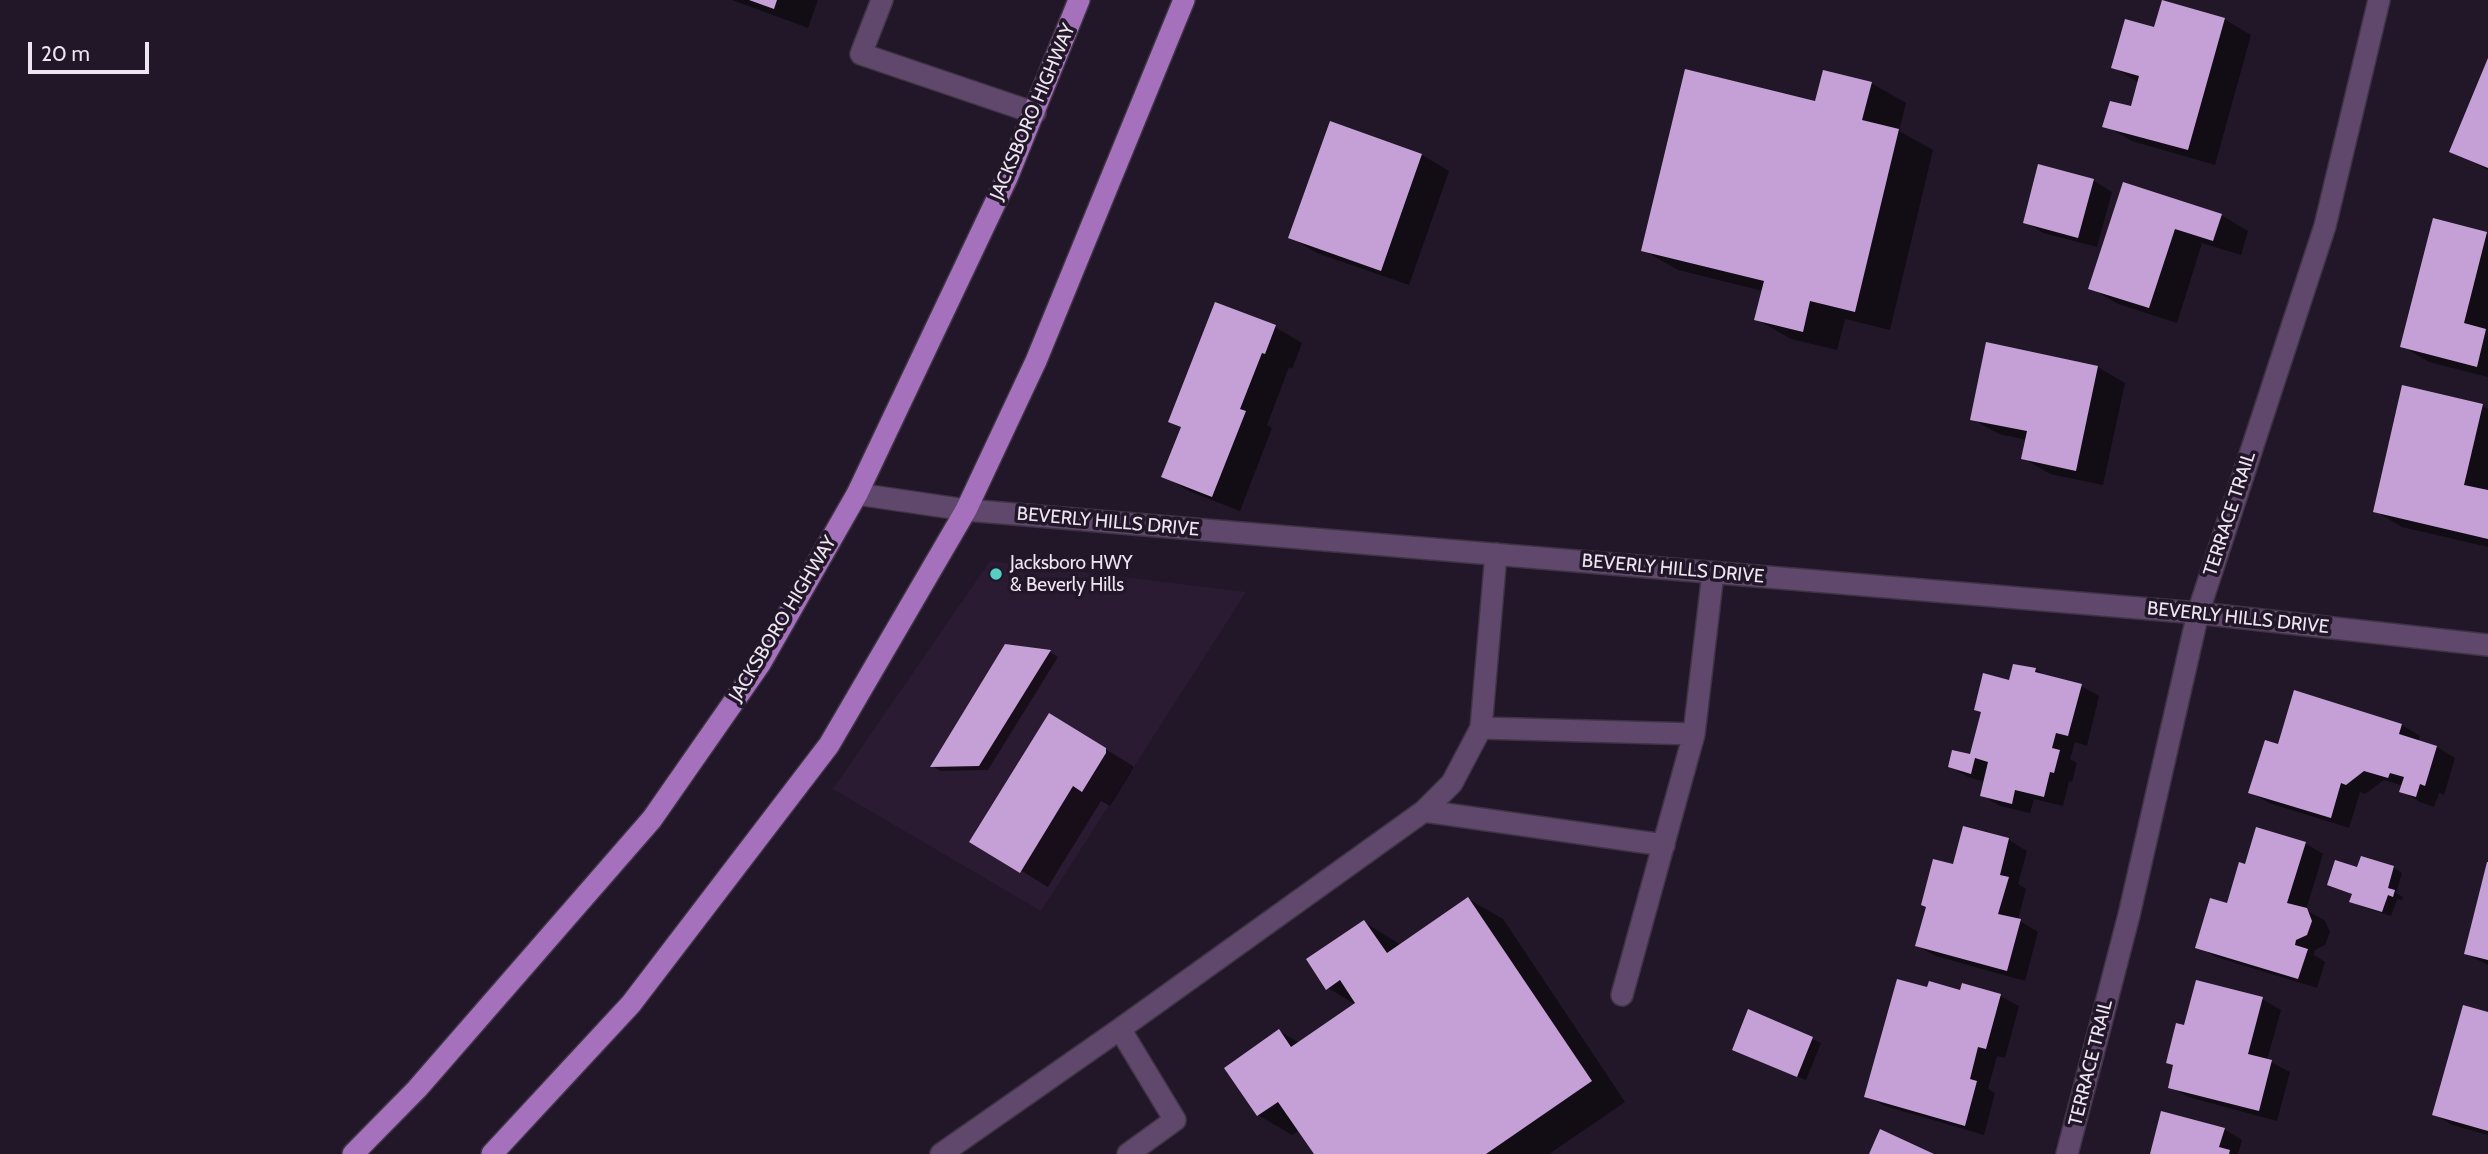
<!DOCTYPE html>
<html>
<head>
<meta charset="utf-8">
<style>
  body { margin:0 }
  #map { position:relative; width:2488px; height:1154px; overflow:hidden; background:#221728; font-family:Cabin,sans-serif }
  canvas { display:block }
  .scale { position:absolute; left:28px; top:42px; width:121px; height:32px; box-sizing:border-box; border:4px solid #eee5f2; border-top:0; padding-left:9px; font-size:21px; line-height:24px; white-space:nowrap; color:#eee5f2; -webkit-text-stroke:5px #221728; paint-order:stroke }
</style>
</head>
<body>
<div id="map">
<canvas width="2488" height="1154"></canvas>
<div class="scale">20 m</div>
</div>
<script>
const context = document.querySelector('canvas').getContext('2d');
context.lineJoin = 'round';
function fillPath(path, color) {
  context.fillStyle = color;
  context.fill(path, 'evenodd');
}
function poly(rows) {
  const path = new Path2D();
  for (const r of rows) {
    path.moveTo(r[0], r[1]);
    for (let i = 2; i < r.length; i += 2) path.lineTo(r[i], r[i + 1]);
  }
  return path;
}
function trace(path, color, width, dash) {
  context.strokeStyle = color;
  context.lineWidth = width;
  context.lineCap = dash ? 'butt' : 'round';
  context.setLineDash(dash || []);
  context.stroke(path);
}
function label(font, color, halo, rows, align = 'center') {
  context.font = font + ' Cabin,sans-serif';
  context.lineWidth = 7;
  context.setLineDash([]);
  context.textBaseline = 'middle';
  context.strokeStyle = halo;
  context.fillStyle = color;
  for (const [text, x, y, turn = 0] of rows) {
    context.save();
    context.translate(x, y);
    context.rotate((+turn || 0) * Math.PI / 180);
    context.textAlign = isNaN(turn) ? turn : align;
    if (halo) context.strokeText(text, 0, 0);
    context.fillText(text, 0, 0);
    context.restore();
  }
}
const built = poly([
  [990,561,1246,592,1041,911,833,789]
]);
const shadow = poly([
  [732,0,818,0,808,28],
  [2224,19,2251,35,2215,165,2132,141,2105,126,2132,108,2139,83,2113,67,2155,29],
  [2488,63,2488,170,2451,151],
  [1871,83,1906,103,1899,131,1933,150,1890,330,1845,319,1837,350,1791,339,1756,319,1763,291,1678,270,1643,250,1817,103],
  [1331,123,1422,155,1449,171,1409,285,1317,253,1290,237],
  [2039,166,2094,181,2112,192,2097,247,2043,233,2025,222],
  [2124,184,2221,215,2248,231,2241,255,2202,243,2177,323,2118,304,2090,288],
  [2486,234,2488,235,2488,377,2429,362,2402,346],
  [1216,304,1275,327,1302,343,1292,369,1289,367,1267,425,1272,428,1240,511,1191,492,1163,476,1182,428,1170,421],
  [1988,344,2098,367,2125,383,2103,485,2050,474,2023,458,2027,440,1999,434,1972,419],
  [2482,405,2488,409,2488,547,2402,527,2375,511],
  [1006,646,1050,652,1058,657,988,770,941,771,932,766],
  [2035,669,2050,678,2081,686,2099,696,2087,746,2075,742,2070,759,2077,763,2072,782,2069,781,2063,806,2034,799,2030,813,2000,806,1982,795,1985,782,1968,777,1950,767,1972,756,2010,682],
  [2295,693,2402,725,2420,736,2418,742,2437,747,2455,758,2444,795,2439,793,2434,807,2420,802,2401,791,2403,786,2384,780,2365,794,2360,792,2349,828,2269,803,2250,792,2279,746],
  [1076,731,1133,766,1133,769,1110,806,1101,801,1048,887,972,841],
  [2009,840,2027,851,2018,884,2026,889,2018,920,2038,932,2025,981,1936,956,1917,946],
  [2305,843,2323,854,2306,910,2325,921,2330,932,2325,945,2315,950,2314,955,2325,962,2317,988,2216,957,2197,947,2228,905,2247,866],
  [2362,858,2394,868,2402,873,2396,893,2403,897,2402,900,2397,899,2391,916,2360,906,2351,901,2354,895,2329,884,2359,869],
  [2488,865,2488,965,2466,954],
  [1468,899,1503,919,1625,1102,1549,1154,1316,1154,1300,1130,1292,1135,1258,1115,1279,1031,1300,1043,1356,1005,1328,988,1364,922,1401,945],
  [1929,989,2000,996,2019,1006,2005,1058,1997,1056,1988,1089,1995,1093,1984,1135,1885,1106,1866,1096],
  [2262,999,2281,1010,2267,1060,2290,1072,2277,1121,2188,1097,2170,1087,2174,1066,2168,1062,2186,1027],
  [1749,1012,1821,1043,1806,1080,1742,1054],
  [2488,1013,2488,1135,2452,1125,2434,1114],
  [2224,1129,2242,1140,2238,1154,2152,1154]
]);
const building = poly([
  [749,0,777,0,774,9],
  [2162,0,2225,18,2188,150,2102,127,2110,101,2131,106,2139,76,2111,68,2125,19,2154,27],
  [2488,58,2488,168,2449,152],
  [1685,69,1815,101,1823,70,1872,82,1862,120,1899,129,1855,312,1810,301,1803,332,1754,320,1764,281,1641,251],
  [1330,121,1422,154,1381,271,1288,238],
  [2038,164,2094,179,2078,238,2023,223],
  [2123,182,2222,214,2213,241,2175,229,2149,308,2088,289],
  [2433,218,2487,232,2464,323,2486,329,2477,367,2400,347],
  [1215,302,1276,325,1265,354,1262,353,1240,409,1246,411,1212,497,1161,477,1181,427,1168,422],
  [1986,342,2098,366,2076,471,2021,459,2027,431,1970,420],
  [2402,385,2483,404,2464,485,2488,490,2488,539,2373,512],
  [1005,644,1051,650,979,766,930,767],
  [2013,664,2036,668,2035,672,2082,684,2068,736,2056,733,2052,748,2060,750,2054,773,2050,772,2044,797,2015,790,2012,804,1980,796,1988,762,1975,758,1971,774,1948,767,1952,750,1970,754,1981,712,1974,710,1983,673,2009,680],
  [2294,690,2402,724,2399,734,2437,746,2425,786,2420,784,2416,797,2399,792,2404,777,2390,773,2388,778,2364,771,2346,785,2341,783,2331,818,2248,793,2265,740,2278,744],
  [1049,713,1106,748,1106,753,1082,792,1073,786,1020,873,969,842],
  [1963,826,2009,838,2000,875,2009,877,1998,914,2021,919,2007,971,1915,946,1926,907,1921,905,1933,859,1953,864],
  [2256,827,2306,842,2287,903,2307,908,2312,921,2307,935,2296,940,2295,945,2308,949,2298,979,2195,948,2210,898,2227,903,2239,862,2245,864],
  [2361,856,2394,866,2388,888,2395,890,2393,897,2388,895,2382,912,2349,902,2352,894,2327,885,2335,860,2357,867],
  [2487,862,2488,862,2488,960,2464,954],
  [1468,897,1592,1081,1486,1154,1314,1154,1278,1102,1257,1116,1224,1068,1279,1029,1291,1047,1355,1003,1340,980,1326,990,1306,959,1364,920,1387,953],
  [1897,979,1927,987,1929,981,1960,990,1962,983,2001,994,1986,1049,1978,1047,1970,1079,1977,1081,1965,1126,1864,1097],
  [2196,980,2263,997,2248,1054,2272,1060,2259,1111,2168,1088,2173,1065,2166,1063,2176,1023,2184,1025],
  [2463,1005,2488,1012,2488,1131,2432,1115],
  [1748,1009,1813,1037,1797,1077,1732,1050],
  [2161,1111,2225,1128,2219,1147,2230,1150,2229,1154,2150,1154],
  [1880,1129,1934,1154,1869,1154]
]);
const service = poly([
  [882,0,861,54,1035,113],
  [1481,728,1694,734,1713,573],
  [1424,811,1664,845],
  [1622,995,1694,734],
  [1120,1029,1175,1120,1128,1154],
  [941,1154,1120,1029,1424,811,1452,783,1481,728,1496,554]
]);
const minor = poly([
  [857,494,966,510,2198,613,2488,645],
  [2067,1154,2129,915,2198,613,2325,226,2379,0]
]);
const primary = poly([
  [353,1154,417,1089,652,819,760,664,857,494,1007,178,1079,0],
  [492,1154,631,1004,829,745,966,510,1036,361,1184,0]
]);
const markers = [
  [996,574,7,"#55cec4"]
];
const streetNames = [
  ["JACKSBORO HIGHWAY",1033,112,-67],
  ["TERRACE TRAIL",2230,514,-72],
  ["BEVERLY HILLS DRIVE",1108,522,5],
  ["BEVERLY HILLS DRIVE",1673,569,5],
  ["BEVERLY HILLS DRIVE",2238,618,6],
  ["JACKSBORO HIGHWAY",783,619,-59],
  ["TERRACE TRAIL",2091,1063,-76]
];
const poiNames = [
  ["Jacksboro HWY",1010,563],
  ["& Beverly Hills",1010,585]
];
fillPath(built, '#2b1b32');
fillPath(shadow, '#0007');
fillPath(building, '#c5a0d7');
trace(service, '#3f3444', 24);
trace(minor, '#3f3444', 24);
trace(primary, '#3f3444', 24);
trace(service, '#60476c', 21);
trace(minor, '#60476c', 21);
trace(primary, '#a571bd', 21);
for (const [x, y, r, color] of markers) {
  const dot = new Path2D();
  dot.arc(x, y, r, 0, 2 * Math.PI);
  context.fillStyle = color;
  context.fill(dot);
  trace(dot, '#221728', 2.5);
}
label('19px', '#eee5f2', '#221728', streetNames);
label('19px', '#eee5f2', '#221728', poiNames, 'left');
</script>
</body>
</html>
